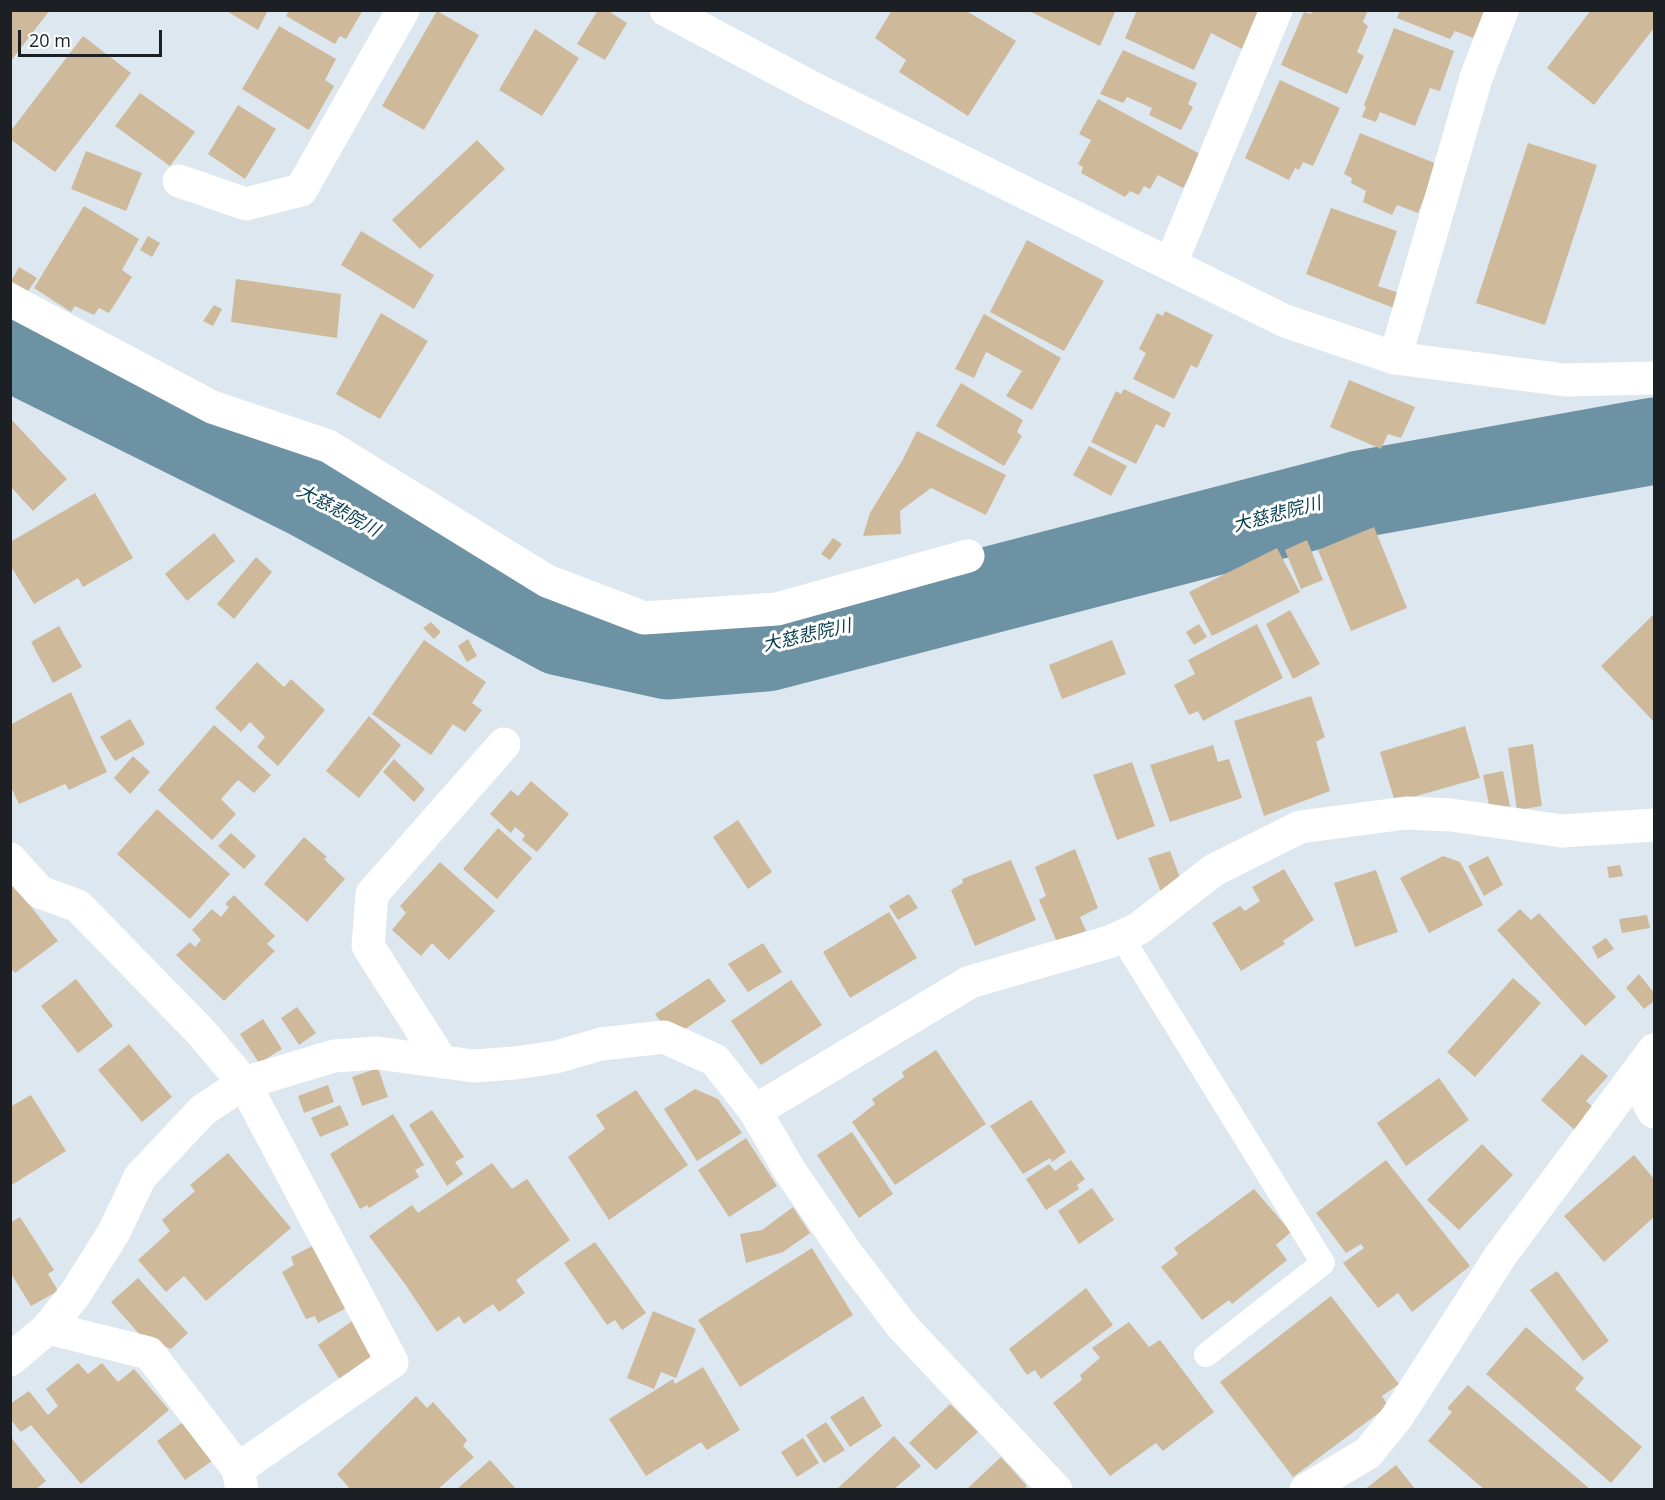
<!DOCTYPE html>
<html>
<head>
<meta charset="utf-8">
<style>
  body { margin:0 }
  #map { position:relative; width:1665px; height:1500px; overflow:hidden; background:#dde7f0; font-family:"Open Sans",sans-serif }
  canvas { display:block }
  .frame { position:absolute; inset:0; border:12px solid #1c1f23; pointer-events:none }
  .scale { position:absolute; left:18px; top:30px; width:144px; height:27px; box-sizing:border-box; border:3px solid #1c1f23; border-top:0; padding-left:8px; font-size:18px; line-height:21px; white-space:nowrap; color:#1c1f23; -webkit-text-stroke:4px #fff; paint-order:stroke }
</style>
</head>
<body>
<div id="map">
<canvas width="1665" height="1500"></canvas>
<div class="frame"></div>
<div class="scale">20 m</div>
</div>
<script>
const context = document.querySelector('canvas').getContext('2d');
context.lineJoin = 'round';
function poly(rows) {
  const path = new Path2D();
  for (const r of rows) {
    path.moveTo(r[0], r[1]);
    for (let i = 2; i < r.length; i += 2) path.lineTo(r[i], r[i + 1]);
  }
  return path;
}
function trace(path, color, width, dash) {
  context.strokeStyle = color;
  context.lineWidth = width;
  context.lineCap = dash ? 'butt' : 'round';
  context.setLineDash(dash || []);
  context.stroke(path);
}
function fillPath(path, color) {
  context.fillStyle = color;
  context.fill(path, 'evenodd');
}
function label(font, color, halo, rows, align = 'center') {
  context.font = font + ' "Open Sans","Noto Sans JP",sans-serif';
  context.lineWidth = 6;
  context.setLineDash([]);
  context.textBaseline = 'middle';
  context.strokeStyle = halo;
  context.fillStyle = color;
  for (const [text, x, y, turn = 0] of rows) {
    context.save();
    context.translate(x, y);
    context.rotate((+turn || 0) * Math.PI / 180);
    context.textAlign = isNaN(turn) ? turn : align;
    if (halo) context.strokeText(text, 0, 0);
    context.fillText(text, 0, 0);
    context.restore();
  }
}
const river = poly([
  [10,347,309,495,560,632,668,656,767,648,1360,494,1654,441]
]);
const building = poly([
  [10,10,50,10,10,62],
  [225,10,268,10,258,30],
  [289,10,363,10,346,39,340,36,335,44,286,16],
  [598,10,607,10,627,23,605,60,577,44],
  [892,10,965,10,1016,41,968,116,899,72,906,60,875,38],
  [1027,10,1116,10,1100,46],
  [1137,10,1256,10,1262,14,1246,51,1211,33,1194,70,1125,38],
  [1313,10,1368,10,1363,22,1368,26,1357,52,1364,56,1347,94,1281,65,1304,12,1311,14],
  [1400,10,1485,10,1473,38,1455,31,1450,39,1397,18],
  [1591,10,1654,12,1654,28,1594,105,1547,68],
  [437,11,479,35,424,130,382,106],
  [279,26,336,59,325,80,334,86,309,130,242,89],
  [1394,28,1454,51,1440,91,1430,88,1415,126,1380,112,1376,122,1362,117,1366,107,1364,105],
  [535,29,579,58,542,116,499,90],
  [83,36,131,73,55,172,10,139,10,132],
  [1123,50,1197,83,1188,104,1193,107,1181,130,1149,115,1152,108,1127,97,1123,103,1100,94],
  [1280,80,1340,108,1313,166,1303,162,1299,170,1295,168,1289,180,1245,158],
  [140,93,195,132,170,166,115,126],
  [1098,99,1202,155,1183,188,1158,175,1150,189,1144,186,1139,195,1130,191,1125,197,1081,173,1083,167,1078,164,1091,140,1079,134],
  [238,105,276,129,245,179,208,154],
  [1360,133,1437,164,1418,213,1397,205,1392,215,1363,202,1366,191,1351,183,1352,178,1344,174],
  [477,140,505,169,420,249,392,220],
  [1528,143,1597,165,1545,325,1476,303],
  [86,151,142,173,126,211,71,189],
  [84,206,139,239,122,270,132,277,109,313,99,308,94,315,75,306,71,312,34,288],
  [1331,208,1397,231,1378,286,1402,294,1399,310,1306,274],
  [361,231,434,275,414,309,341,265],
  [148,236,160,243,152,257,140,250],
  [1027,240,1104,281,1064,351,990,312],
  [19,267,37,278,28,291,11,281],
  [236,279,341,294,337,338,231,322],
  [214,305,222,309,213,326,203,321],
  [1165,311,1213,335,1197,368,1191,365,1174,399,1133,379,1146,353,1139,349,1157,313,1163,316],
  [381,313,428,341,380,419,336,394],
  [984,314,1061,358,1032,410,1006,396,1022,371,986,352,974,378,955,369],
  [1349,380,1415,407,1401,438,1388,434,1381,449,1330,427],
  [961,383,1023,420,1017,432,1022,436,1004,466,936,426],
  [1124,389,1171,413,1164,428,1156,424,1136,464,1091,442,1116,391,1121,394],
  [10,418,67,479,33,511,10,486],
  [917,431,1006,475,986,515,931,488,900,511,901,534,863,536,870,513,902,461],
  [1089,446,1127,466,1111,496,1073,475],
  [95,493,133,558,83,587,78,578,34,604,10,565,10,542],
  [1374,527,1407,608,1351,631,1318,550],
  [214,533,235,561,187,601,165,574],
  [833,538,842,544,830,560,821,554],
  [1307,540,1323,580,1301,589,1285,550],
  [1277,548,1300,592,1212,636,1189,592],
  [256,557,272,572,234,619,217,604],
  [1290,610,1320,664,1293,679,1266,624],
  [1654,614,1654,722,1601,666],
  [431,622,441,632,434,639,423,628],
  [1199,624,1207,637,1194,645,1186,632],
  [1257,624,1283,678,1203,721,1198,711,1189,715,1174,685,1195,674,1188,660],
  [59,626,82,667,53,683,31,642],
  [468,639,477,656,467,662,458,646],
  [424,640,486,682,472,703,482,710,465,732,453,724,431,755,372,714],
  [1112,640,1126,674,1062,699,1049,665],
  [257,662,284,687,291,679,325,710,278,766,257,747,265,737,250,722,241,732,215,708],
  [71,692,107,772,69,790,65,784,19,804,10,785,10,725],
  [1311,696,1325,737,1316,742,1330,791,1264,816,1234,721],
  [369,716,401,745,359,798,326,771],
  [130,719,145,744,115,761,100,737],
  [214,725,271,775,254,793,238,780,221,799,236,814,212,840,158,790],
  [1465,726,1480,778,1395,802,1380,752],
  [1533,744,1542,806,1517,810,1508,748],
  [1213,745,1218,762,1229,759,1242,798,1170,822,1150,765],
  [133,756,150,772,130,794,114,778],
  [394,759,425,789,414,802,383,772],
  [1132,762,1155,826,1117,840,1093,775],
  [1503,771,1511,811,1491,815,1483,775],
  [531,781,569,814,537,852,522,840,525,835,515,827,511,833,490,814,511,790,518,796],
  [157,809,230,874,190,919,117,854],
  [738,820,772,872,748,889,713,837],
  [498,828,532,858,497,899,463,869],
  [231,833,256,856,244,869,218,846],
  [304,837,327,857,324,859,345,879,307,922,264,884],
  [1075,849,1098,908,1080,917,1086,931,1057,942,1039,900,1046,896,1035,867],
  [1170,851,1182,883,1161,892,1148,858],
  [1443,856,1460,862,1483,905,1429,933,1400,878],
  [1488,856,1503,885,1484,896,1468,866],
  [1011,860,1036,920,975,946,951,890,963,883,962,879],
  [440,862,495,911,449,960,432,943,421,956,392,930,406,913,400,906],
  [1620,865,1623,876,1609,878,1607,867],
  [1284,869,1314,920,1283,941,1285,944,1241,971,1212,923,1240,906,1245,911,1260,901,1252,887],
  [1376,870,1398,932,1355,947,1334,883],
  [10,880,58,941,15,973,10,967],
  [909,894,918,908,898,920,889,906],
  [234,895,275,936,267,944,275,951,224,1001,176,955,190,942,195,947,201,940,192,930,212,909,221,917,229,907,225,904],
  [1520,909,1531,920,1539,913,1616,997,1585,1026,1497,930],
  [889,912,917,958,850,998,823,952],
  [1647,915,1650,928,1622,933,1619,919],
  [1606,938,1614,949,1598,959,1592,947],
  [763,943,782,972,748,992,728,964],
  [1639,974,1654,993,1654,1001,1644,1009,1626,988],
  [709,978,726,1001,672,1038,655,1014],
  [1513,978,1541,1003,1475,1077,1447,1052],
  [76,979,113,1026,78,1053,41,1006],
  [791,980,822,1025,761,1065,731,1021],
  [297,1007,316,1033,299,1045,281,1018],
  [263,1019,282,1049,259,1063,240,1034],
  [129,1044,172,1097,142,1122,98,1070],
  [936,1050,986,1124,895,1185,852,1122,875,1104,872,1099,904,1077,902,1072],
  [1582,1054,1608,1076,1586,1101,1594,1108,1576,1131,1541,1100],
  [378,1068,388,1097,362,1106,352,1077],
  [1439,1078,1469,1120,1406,1166,1377,1123],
  [328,1085,334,1102,304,1113,298,1096],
  [695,1089,718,1099,742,1133,697,1161,664,1109],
  [636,1090,688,1165,609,1220,568,1157,605,1129,596,1115],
  [31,1095,66,1151,10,1186,10,1107],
  [1031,1100,1066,1152,1052,1162,1050,1158,1023,1174,990,1126],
  [340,1105,349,1125,320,1137,311,1118],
  [432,1110,464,1157,455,1162,463,1174,447,1186,409,1125],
  [393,1114,424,1165,415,1170,419,1177,369,1208,367,1205,360,1209,330,1154],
  [852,1132,893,1194,859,1218,817,1155],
  [746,1138,777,1186,729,1217,698,1170],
  [1482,1144,1513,1175,1459,1230,1427,1200],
  [228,1153,291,1228,206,1301,184,1276,166,1292,138,1260,170,1231,162,1220,195,1191,190,1185],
  [1634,1155,1654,1179,1654,1217,1604,1262,1564,1216],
  [1071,1160,1085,1179,1077,1185,1079,1189,1046,1210,1026,1179,1049,1164,1055,1171],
  [1386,1160,1470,1266,1412,1312,1398,1293,1378,1308,1343,1263,1364,1248,1361,1244,1346,1253,1316,1213],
  [492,1163,512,1189,527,1179,570,1240,516,1280,525,1293,499,1312,493,1304,464,1324,459,1316,437,1332,405,1284,369,1236,412,1205,418,1213],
  [1092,1188,1114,1220,1079,1244,1058,1211],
  [1254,1189,1291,1232,1276,1245,1287,1260,1232,1304,1229,1300,1202,1320,1161,1267,1178,1254,1174,1248],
  [793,1207,810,1233,783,1252,746,1263,740,1234,762,1230],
  [20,1217,54,1270,48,1274,58,1291,31,1306,10,1272,10,1223],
  [322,1241,354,1304,318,1323,315,1316,306,1319,282,1272,294,1265,291,1257],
  [595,1242,646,1313,622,1330,615,1320,607,1325,564,1263],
  [812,1248,853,1315,740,1387,698,1320],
  [1557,1271,1609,1341,1583,1361,1530,1290],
  [138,1278,188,1333,171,1349,140,1335,111,1302],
  [1086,1288,1113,1325,1041,1379,1035,1370,1027,1375,1009,1349],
  [1331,1296,1399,1384,1382,1396,1388,1406,1293,1477,1220,1382],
  [653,1311,696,1329,676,1378,661,1372,654,1389,627,1378],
  [355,1319,380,1355,340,1380,318,1345],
  [1129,1322,1149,1347,1160,1340,1214,1412,1163,1451,1156,1443,1110,1476,1053,1403,1082,1380,1080,1375,1100,1358,1092,1348],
  [1526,1327,1584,1378,1575,1389,1642,1447,1611,1483,1486,1374],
  [78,1363,88,1374,102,1363,118,1382,134,1369,169,1410,81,1484,31,1425,21,1432,10,1419,10,1404,29,1391,48,1415,58,1406,46,1389],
  [703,1367,740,1430,707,1450,701,1442,646,1476,609,1419,673,1379,675,1384],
  [1468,1385,1591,1490,1485,1490,1428,1441,1452,1412,1447,1408],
  [416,1396,427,1408,433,1402,467,1440,463,1446,474,1457,437,1490,351,1490,337,1474],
  [863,1396,882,1426,850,1447,830,1417],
  [950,1404,978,1432,936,1470,909,1443],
  [187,1419,216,1458,185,1480,157,1441],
  [826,1422,845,1450,824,1463,806,1435],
  [10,1436,46,1481,35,1490,10,1490],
  [894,1436,921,1466,893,1490,836,1490],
  [803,1438,819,1463,797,1477,781,1452],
  [1001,1457,1027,1486,1023,1490,966,1490],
  [490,1460,517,1490,456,1490],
  [1396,1465,1416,1490,1364,1490]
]);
const service = poly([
  [1121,936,1323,1263,1206,1355]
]);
const minor = poly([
  [179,181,246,204,301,190,403,10],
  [1171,263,1276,10],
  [10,300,212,407,328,446,547,581,644,618,777,609,968,556],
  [1395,358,1476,78,1502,10],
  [10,859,40,892,78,906,201,1032,244,1083,392,1362,238,1469],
  [442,1062,368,946,372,894,504,744],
  [1635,1079,1654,1112],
  [755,1111,970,982,1109,942,1138,929,1214,870,1300,827,1406,813,1451,815,1562,831,1654,825],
  [48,1328,149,1353,238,1469,242,1490],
  [10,1360,48,1328,75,1294,114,1232,140,1177,203,1110,244,1083,334,1056,377,1053,474,1066,515,1063,556,1057,601,1044,664,1037,715,1060,755,1111,790,1171,847,1254,902,1326,1056,1490],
  [1306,1490,1368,1453,1397,1417,1501,1255,1654,1050]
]);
const tertiary = poly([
  [666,10,813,88,1285,321,1395,358,1565,380,1654,378]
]);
const waterNames = [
  ["大慈悲院川",338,511,28],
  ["大慈悲院川",1277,515,-15],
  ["大慈悲院川",807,636,-13]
];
trace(river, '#6d92a4', 87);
fillPath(building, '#ceb99a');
trace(service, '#fff', 24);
trace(minor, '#fff', 33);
trace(tertiary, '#fff', 33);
label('italic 18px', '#053d50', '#fff', waterNames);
</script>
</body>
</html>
